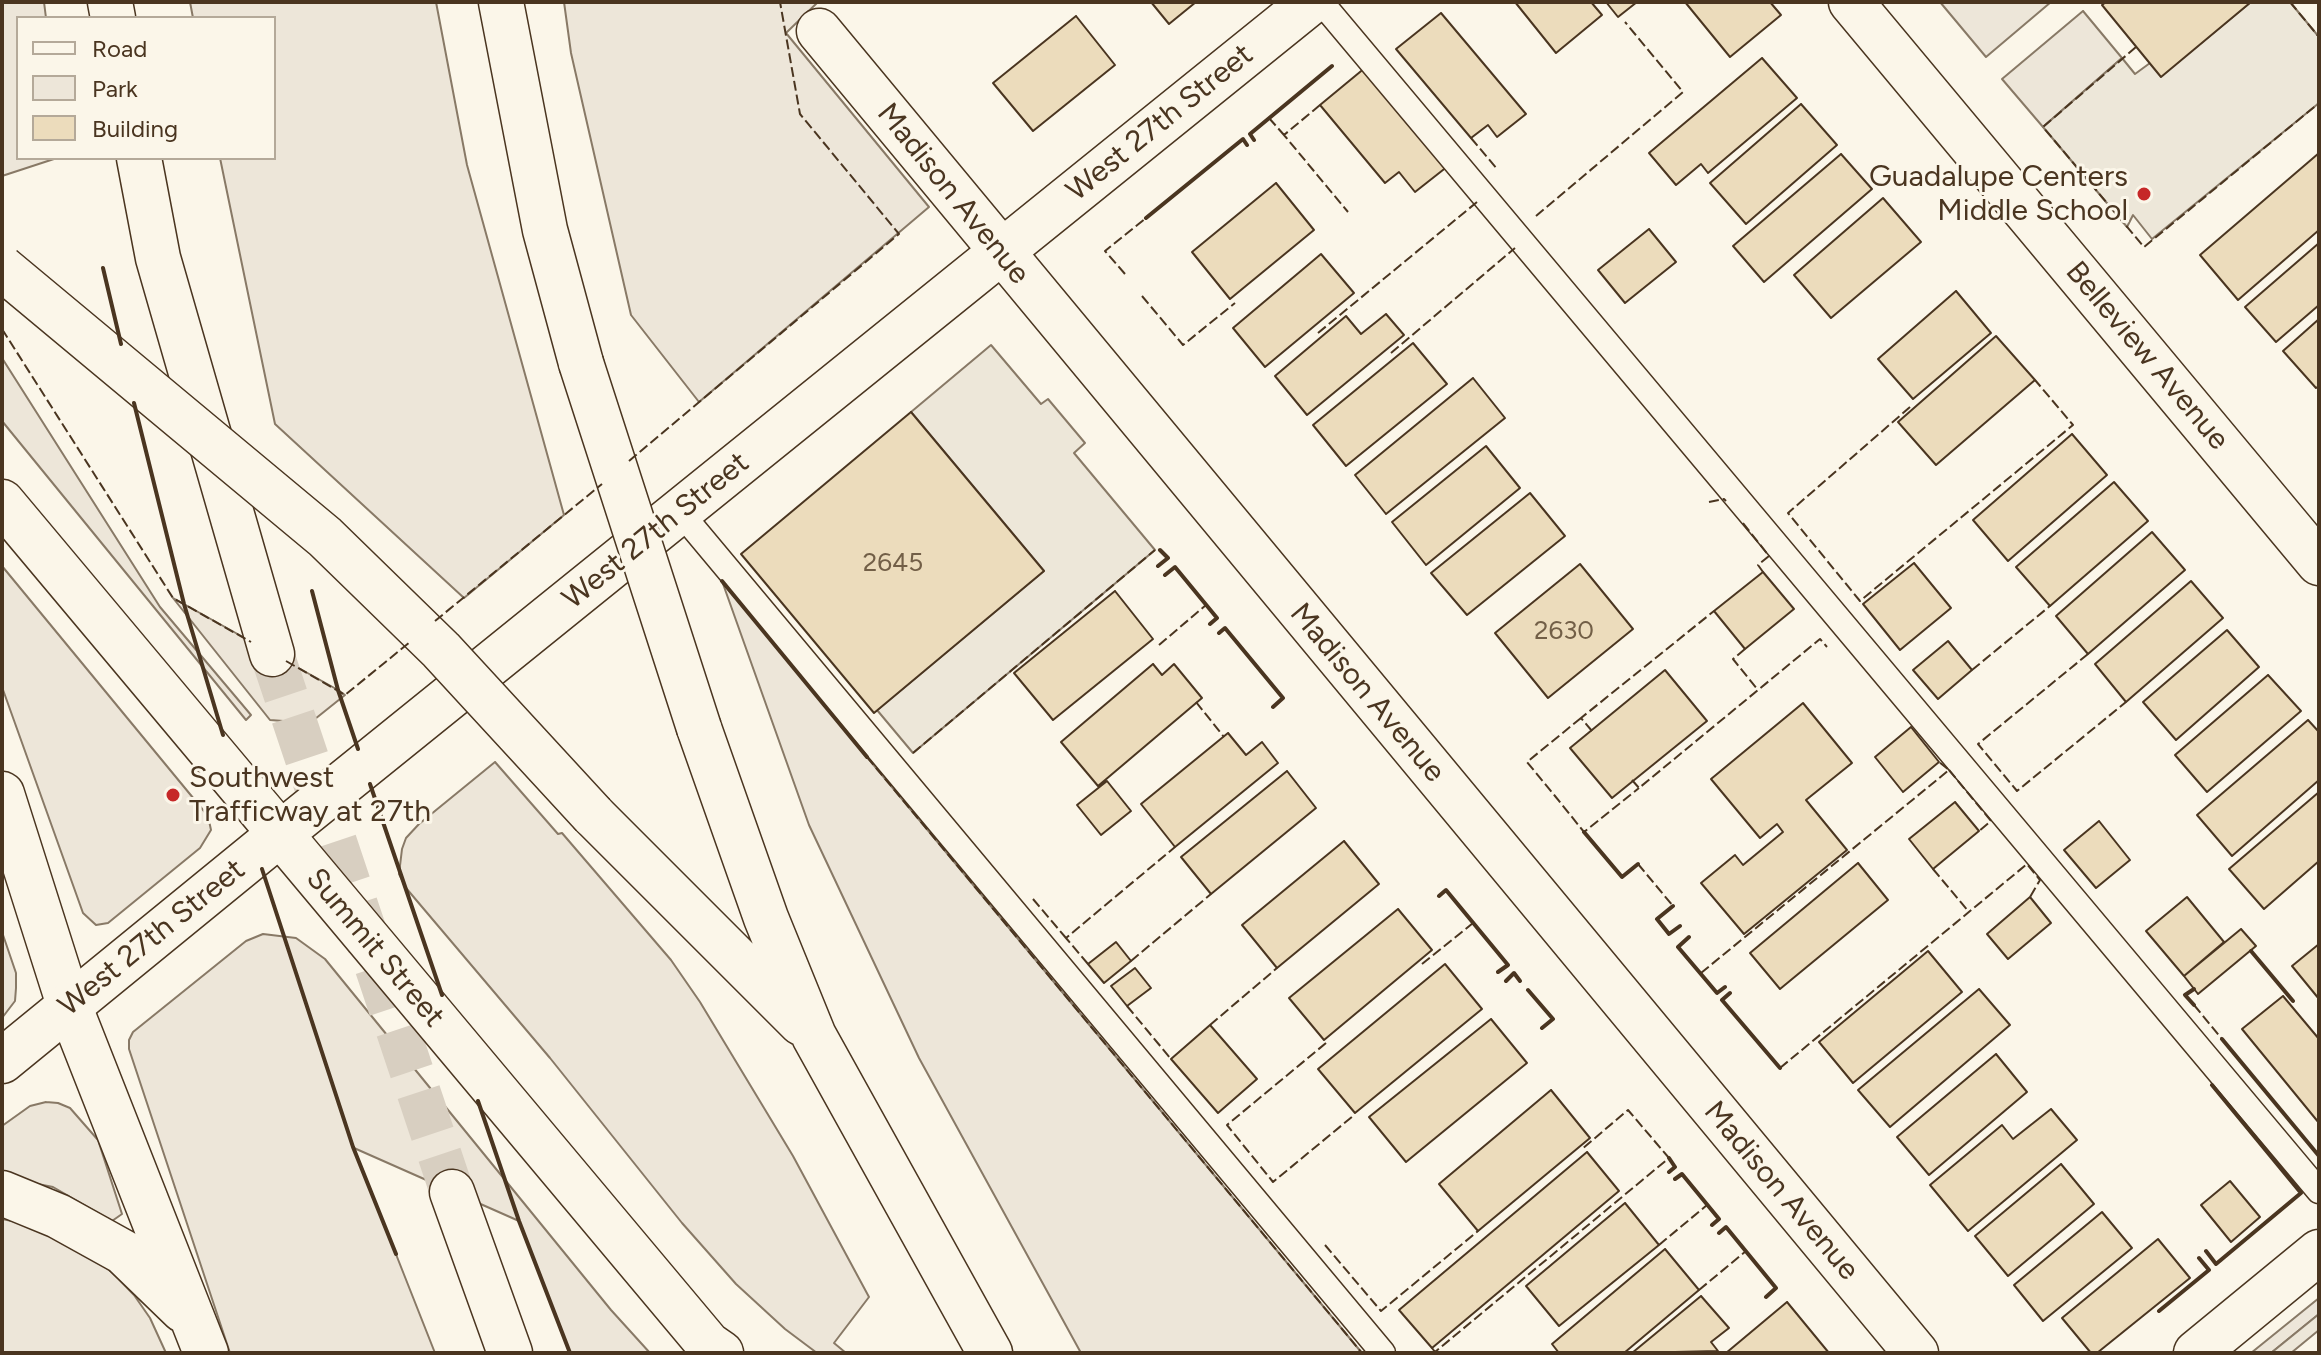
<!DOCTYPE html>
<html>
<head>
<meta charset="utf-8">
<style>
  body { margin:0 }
  #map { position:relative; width:2321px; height:1355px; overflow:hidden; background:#fbf6e9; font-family:Figtree,sans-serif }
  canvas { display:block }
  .frame { position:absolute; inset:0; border:4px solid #4a3520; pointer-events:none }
  .legend { position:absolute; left:16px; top:16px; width:260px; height:144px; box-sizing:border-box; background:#fbf6e9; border:2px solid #b4a999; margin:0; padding:10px 14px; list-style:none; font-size:24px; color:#4a3520 }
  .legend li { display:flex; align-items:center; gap:16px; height:40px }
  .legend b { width:40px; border:2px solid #b4a999 }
</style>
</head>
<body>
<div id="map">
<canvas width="2321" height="1355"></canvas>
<div class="frame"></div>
<ul class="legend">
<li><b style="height:10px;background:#fbf6e9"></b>Road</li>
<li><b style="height:22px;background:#ede6d9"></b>Park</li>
<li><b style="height:22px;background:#ecdcbc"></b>Building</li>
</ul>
</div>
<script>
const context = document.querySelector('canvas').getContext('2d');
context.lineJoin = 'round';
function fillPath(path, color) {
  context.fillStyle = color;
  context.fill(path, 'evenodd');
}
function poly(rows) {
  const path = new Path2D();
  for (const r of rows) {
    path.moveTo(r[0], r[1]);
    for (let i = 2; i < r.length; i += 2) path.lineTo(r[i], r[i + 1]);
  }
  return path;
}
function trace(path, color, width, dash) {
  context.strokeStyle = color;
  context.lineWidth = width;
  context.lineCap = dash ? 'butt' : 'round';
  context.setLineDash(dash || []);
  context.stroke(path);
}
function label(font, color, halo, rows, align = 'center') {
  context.font = font + ' Figtree,sans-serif';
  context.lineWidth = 6;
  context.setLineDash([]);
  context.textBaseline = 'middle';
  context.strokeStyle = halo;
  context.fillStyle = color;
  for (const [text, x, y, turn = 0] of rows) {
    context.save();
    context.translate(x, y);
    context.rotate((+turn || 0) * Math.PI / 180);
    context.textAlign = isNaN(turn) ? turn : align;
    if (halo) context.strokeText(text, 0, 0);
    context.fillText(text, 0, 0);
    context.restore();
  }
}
const green = poly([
  [2,2,44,2,46,18,18,18,18,158,57,158,2,176,2,2],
  [190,2,436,2,467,165,564,515,464,598,275,424,220,158,274,158,274,18,193,18,190,2],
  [564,2,818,2,786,33,929,207,699,402,631,315,571,53,564,2],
  [1940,2,2051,2,1986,57,1940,2],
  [2083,11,2122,58,2043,127,2002,79,2083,11],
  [2,358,160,607,251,715,246,720,2,421,2,358],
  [2,566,208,816,211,830,200,848,108,923,96,925,83,913,2,687,2,566],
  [722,581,867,757,1362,1353,1081,1353,919,1058,809,825,722,581],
  [173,598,338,690,345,695,310,723,270,720,173,598],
  [495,762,558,834,562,833,671,960,700,1002,793,1156,869,1297,834,1343,846,1353,817,1353,785,1329,736,1284,682,1223,550,1058,406,888,399,874,402,849,406,838,419,824,495,762],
  [2,932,16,973,16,988,15,1001,2,1018,2,932],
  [263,934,296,938,325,959,611,1310,650,1353,570,1353,519,1221,354,1148,435,1353,230,1353,129,1049,129,1040,133,1032,246,941,263,934],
  [46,1102,58,1103,70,1108,98,1140,122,1214,112,1221,53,1187,2,1177,2,1126,30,1106,46,1102],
  [2,1219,22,1223,84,1251,113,1273,134,1295,150,1318,166,1353,2,1353,2,1219],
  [2319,1298,2319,1314,2271,1353,2251,1353,2319,1298]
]);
const parking = poly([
  [2251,2,2290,2,2319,37,2319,103,2152,239,2133,215,2127,227,2043,127,2122,58,2135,74,2150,63,2161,76,2251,2],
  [991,345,1041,404,1048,399,1085,443,1074,453,1155,550,913,753,877,710,1044,571,911,412,991,345],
  [2319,1314,2319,1330,2291,1353,2271,1353,2319,1314]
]);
const building = poly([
  [1151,2,1196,2,1169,24,1151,2],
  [1515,2,1591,2,1602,15,1556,53,1515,2],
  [1606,2,1637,2,1618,17,1606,2],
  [1685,2,1770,2,1781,15,1730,57,1685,2],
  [2106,2,2251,2,2161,77,2102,5,2106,2],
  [1441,13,1526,114,1497,137,1488,125,1471,138,1396,49,1441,13],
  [1076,16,1115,65,1033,131,993,83,1076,16],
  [1762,58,1797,98,1708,173,1701,164,1676,185,1649,153,1762,58],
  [1366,67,1448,166,1415,192,1399,172,1385,183,1320,105,1366,67],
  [1801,104,1837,145,1746,224,1710,183,1801,104],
  [2319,153,2319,230,2238,300,2200,255,2319,153],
  [1841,154,1872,189,1764,282,1733,246,1841,154],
  [1276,183,1314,230,1230,299,1192,252,1276,183],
  [1883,198,1921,242,1831,318,1794,275,1883,198],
  [1649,229,1676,262,1625,303,1598,270,1649,229],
  [2319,243,2319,305,2276,342,2245,307,2319,243],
  [1321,254,1354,293,1265,367,1233,328,1321,254],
  [1956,291,1991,333,1913,399,1878,359,1956,291],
  [1386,314,1404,335,1307,415,1275,376,1346,316,1361,334,1386,314],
  [2319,319,2319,386,2316,388,2283,351,2319,319],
  [1996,336,2035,380,1936,465,1898,422,1996,336],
  [1413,343,1447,384,1346,466,1313,425,1413,343],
  [1473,378,1505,418,1386,514,1355,475,1473,378],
  [911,412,1044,571,874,713,741,554,911,412],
  [2072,434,2107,475,2008,561,1973,520,2072,434],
  [1486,446,1520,488,1426,565,1392,522,1486,446],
  [2114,482,2148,521,2050,606,2016,567,2114,482],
  [1530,493,1565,536,1467,615,1431,573,1530,493],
  [2152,532,2185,570,2088,654,2056,616,2152,532],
  [1914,563,1951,608,1900,650,1863,604,1914,563],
  [1580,564,1633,629,1548,698,1495,633,1580,564],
  [1763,572,1794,609,1745,649,1714,611,1763,572],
  [2191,581,2223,618,2126,702,2095,664,2191,581],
  [1115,591,1153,639,1053,720,1014,673,1115,591],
  [2227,630,2259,667,2176,740,2143,702,2227,630],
  [1948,641,1972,670,1938,699,1913,670,1948,641],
  [1153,664,1162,675,1174,664,1202,698,1098,786,1061,742,1153,664],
  [1665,670,1707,721,1612,798,1570,748,1665,670],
  [2268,675,2301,711,2207,792,2175,755,2268,675],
  [1803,703,1852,763,1806,800,1847,850,1744,934,1701,883,1735,855,1743,865,1783,832,1777,824,1760,838,1711,779,1803,703],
  [2308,720,2319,732,2319,780,2232,856,2197,815,2308,720],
  [1911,727,1939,762,1903,792,1875,757,1911,727],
  [1228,733,1246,755,1262,742,1278,763,1175,847,1141,804,1228,733],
  [1287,771,1316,808,1211,894,1181,857,1287,771],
  [1107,781,1131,811,1101,835,1077,805,1107,781],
  [2319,792,2319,861,2264,909,2229,869,2319,792],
  [1955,802,1979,831,1933,869,1909,839,1955,802],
  [2099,821,2130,860,2096,888,2064,850,2099,821],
  [1344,841,1379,884,1277,968,1242,925,1344,841],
  [1858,863,1888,900,1780,989,1750,953,1858,863],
  [2030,897,2051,923,2008,959,1987,934,2030,897],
  [2187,897,2224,942,2184,976,2146,931,2187,897],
  [1398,909,1432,950,1324,1040,1289,998,1398,909],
  [2241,929,2256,946,2198,994,2184,976,2241,929],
  [1116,942,1131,961,1104,983,1088,964,1116,942],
  [2319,944,2319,999,2292,966,2319,944],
  [1928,951,1962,992,1853,1083,1819,1042,1928,951],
  [1445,964,1482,1009,1355,1113,1318,1069,1445,964],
  [1135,968,1151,988,1127,1006,1111,986,1135,968],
  [1979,989,2010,1025,1890,1127,1858,1090,1979,989],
  [2283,996,2319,1039,2319,1123,2242,1029,2283,996],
  [1491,1019,1527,1063,1406,1162,1369,1117,1491,1019],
  [1210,1025,1257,1079,1218,1113,1171,1059,1210,1025],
  [1996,1054,2027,1092,1929,1175,1897,1137,1996,1054],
  [1551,1090,1590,1138,1478,1231,1439,1184,1551,1090],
  [2051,1109,2077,1140,1968,1231,1930,1185,2002,1125,2013,1139,2051,1109],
  [1587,1152,1619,1191,1432,1348,1399,1310,1587,1152],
  [2061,1164,2094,1204,2008,1276,1975,1236,2061,1164],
  [2230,1181,2260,1217,2231,1242,2201,1205,2230,1181],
  [1625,1203,1659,1245,1559,1326,1526,1286,1625,1203],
  [2102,1212,2132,1248,2043,1321,2014,1285,2102,1212],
  [2158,1239,2190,1278,2097,1353,2091,1353,2062,1318,2158,1239],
  [1665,1249,1699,1290,1624,1353,1559,1353,1552,1344,1665,1249],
  [1701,1296,1729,1328,1711,1342,1718,1351,1632,1353,1701,1296],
  [1787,1302,1829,1353,1726,1353,1787,1302]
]);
const motorwayTunnel = poly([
  [272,654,452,1192]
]);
const service = poly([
  [1321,2,2319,1191],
  [680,512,1383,1353]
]);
const minor = poly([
  [1851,2,2319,563],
  [819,31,1916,1353],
  [2196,1353,2319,1252]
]);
const tertiary = poly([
  [2,502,708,1344,721,1353],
  [2,1061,280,834,1311,2]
]);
const primary = poly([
  [2,794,69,1005]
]);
const motorway = poly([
  [110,2,113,18],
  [501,2,545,230,581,363],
  [139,158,158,258,272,654],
  [699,728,766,918,814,1036,990,1353],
  [593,815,801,1023],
  [69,1005,206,1353],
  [452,1192,510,1353],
  [2,1193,58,1216,123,1252,183,1310]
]);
const motorwayBridge = poly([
  [2,268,325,537,441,650,593,815],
  [581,363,699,728]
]);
const fence = poly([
  [2290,2,2319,37],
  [2136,47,2043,127,2144,247,2319,103],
  [1320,105,1284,135,1348,212],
  [1269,118,1284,135],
  [1471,138,1498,170],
  [1536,216,1683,92,1625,22],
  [1125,274,1105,251,1146,218],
  [1142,296,1183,345,1235,303],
  [2,329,173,598,251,642],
  [1318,333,1477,202,1476,200],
  [1391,353,1515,248],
  [1910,407,1788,513,1860,601,2073,425,2035,380],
  [629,461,899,234,800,114,780,2],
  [1709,502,1724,499,1726,501],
  [1743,523,1769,556,1758,565,1763,572],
  [435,621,602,484],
  [1159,645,1206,605],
  [1745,649,1733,659,1758,690],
  [2088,654,1978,744,2017,791,2126,702],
  [286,661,345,695,410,642],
  [1972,670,2050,606],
  [1196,702,1224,737],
  [1581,718,1527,762,1555,796,1584,832,1639,788],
  [1592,731,1581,718,1714,611],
  [913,753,1155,550],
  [867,757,1362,1353],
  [1949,770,1991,821,1979,831],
  [1632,780,1639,788,1820,639,1827,647],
  [1638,864,1673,906],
  [1933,869,1969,912],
  [1033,899,1066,938],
  [1131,961,1211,894],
  [1088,964,1066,938,1175,847],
  [1422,964,1473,923],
  [1701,973,1949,770,1939,762],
  [2194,1005,2222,1039],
  [1127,1006,1171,1059],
  [1210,1025,1277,968],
  [1326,1043,1227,1125,1273,1182,1353,1116],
  [1780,1068,2027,864,2040,880,2030,897],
  [1325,1245,1381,1311,1478,1231],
  [1659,1245,1707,1205],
  [1699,1290,1746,1251],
  [1432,1348,1435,1352,1669,1158,1628,1110,1582,1149]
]);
const wall = poly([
  [1254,140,1250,134,1332,66],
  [1146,218,1243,139,1247,145],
  [103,268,121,344],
  [134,403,184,604,223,735],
  [1158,566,1168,558,1160,550],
  [1165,575,1175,567,1217,618,1210,624],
  [722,581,867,757],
  [312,591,338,690,358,749],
  [1219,633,1225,628,1283,698,1273,707],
  [370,784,442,995],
  [1584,832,1622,877,1638,864],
  [262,869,353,1147,396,1254],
  [1439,896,1446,890,1508,965,1498,972],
  [1673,906,1657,919,1669,934,1680,926],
  [1689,937,1678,947,1717,993,1725,987],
  [2251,951,2293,1001],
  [1506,981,1514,973,1520,981],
  [2194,989,2185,995,2194,1005],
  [1528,990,1553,1019,1542,1028],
  [1730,993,1722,1000,1780,1068],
  [2222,1039,2319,1156],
  [478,1101,519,1221,570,1353],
  [1669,1158,1675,1167,1669,1172],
  [1675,1179,1682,1174,1719,1219,1712,1225],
  [1719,1233,1726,1227,1776,1288,1766,1297],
  [2206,1251,2216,1264,2301,1193,2212,1085],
  [2159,1311,2209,1270,2199,1258]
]);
const markers = [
  [2144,194,8,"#c62828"],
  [173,795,8,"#c62828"]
];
const numberNames = [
  ["2645",893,563],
  ["2630",1564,631]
];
const streetNames = [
  ["West 27th Street",1160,123,-39],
  ["Madison Avenue",953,194,51],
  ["Belleview Avenue",2147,356,50],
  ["West 27th Street",656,531,-39],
  ["Madison Avenue",1367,693,50],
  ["West 27th Street",152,938,-39],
  ["Summit Street",375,948,50],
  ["Madison Avenue",1781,1191,50]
];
const poiNames = [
  ["Guadalupe Centers",2128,177],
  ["Middle School",2128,211],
  ["Southwest",189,778,"left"],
  ["Trafficway at 27th",189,812,"left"]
];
fillPath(green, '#ede6d9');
trace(green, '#887966', 2);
fillPath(parking, '#ede7d9');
trace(parking, '#887966', 2);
fillPath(building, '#ecdcbc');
trace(building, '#4a3520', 2);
trace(motorwayTunnel, '#d8cfc1', 44, [44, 22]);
trace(service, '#4a3520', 27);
trace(minor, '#4a3520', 47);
trace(tertiary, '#4a3520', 47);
trace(primary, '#4a3520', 47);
trace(motorway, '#4a3520', 47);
trace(service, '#fbf6e9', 24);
trace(minor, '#fbf6e9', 44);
trace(tertiary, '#fbf6e9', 44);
trace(primary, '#fbf6e9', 44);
trace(motorway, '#fbf6e9', 44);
trace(motorwayBridge, '#4a3520', 47, []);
trace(motorwayBridge, '#fbf6e9', 44);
trace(fence, '#4a3520', 2, [10, 4]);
trace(wall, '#4a3520', 4);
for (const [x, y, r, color] of markers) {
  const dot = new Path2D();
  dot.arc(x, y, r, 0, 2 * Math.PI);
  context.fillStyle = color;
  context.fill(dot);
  trace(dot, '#fbf6e9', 3);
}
label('26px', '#725f47', null, numberNames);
label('30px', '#4a3520', '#fbf6e9', streetNames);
label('30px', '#4a3520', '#fbf6e9', poiNames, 'right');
</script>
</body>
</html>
